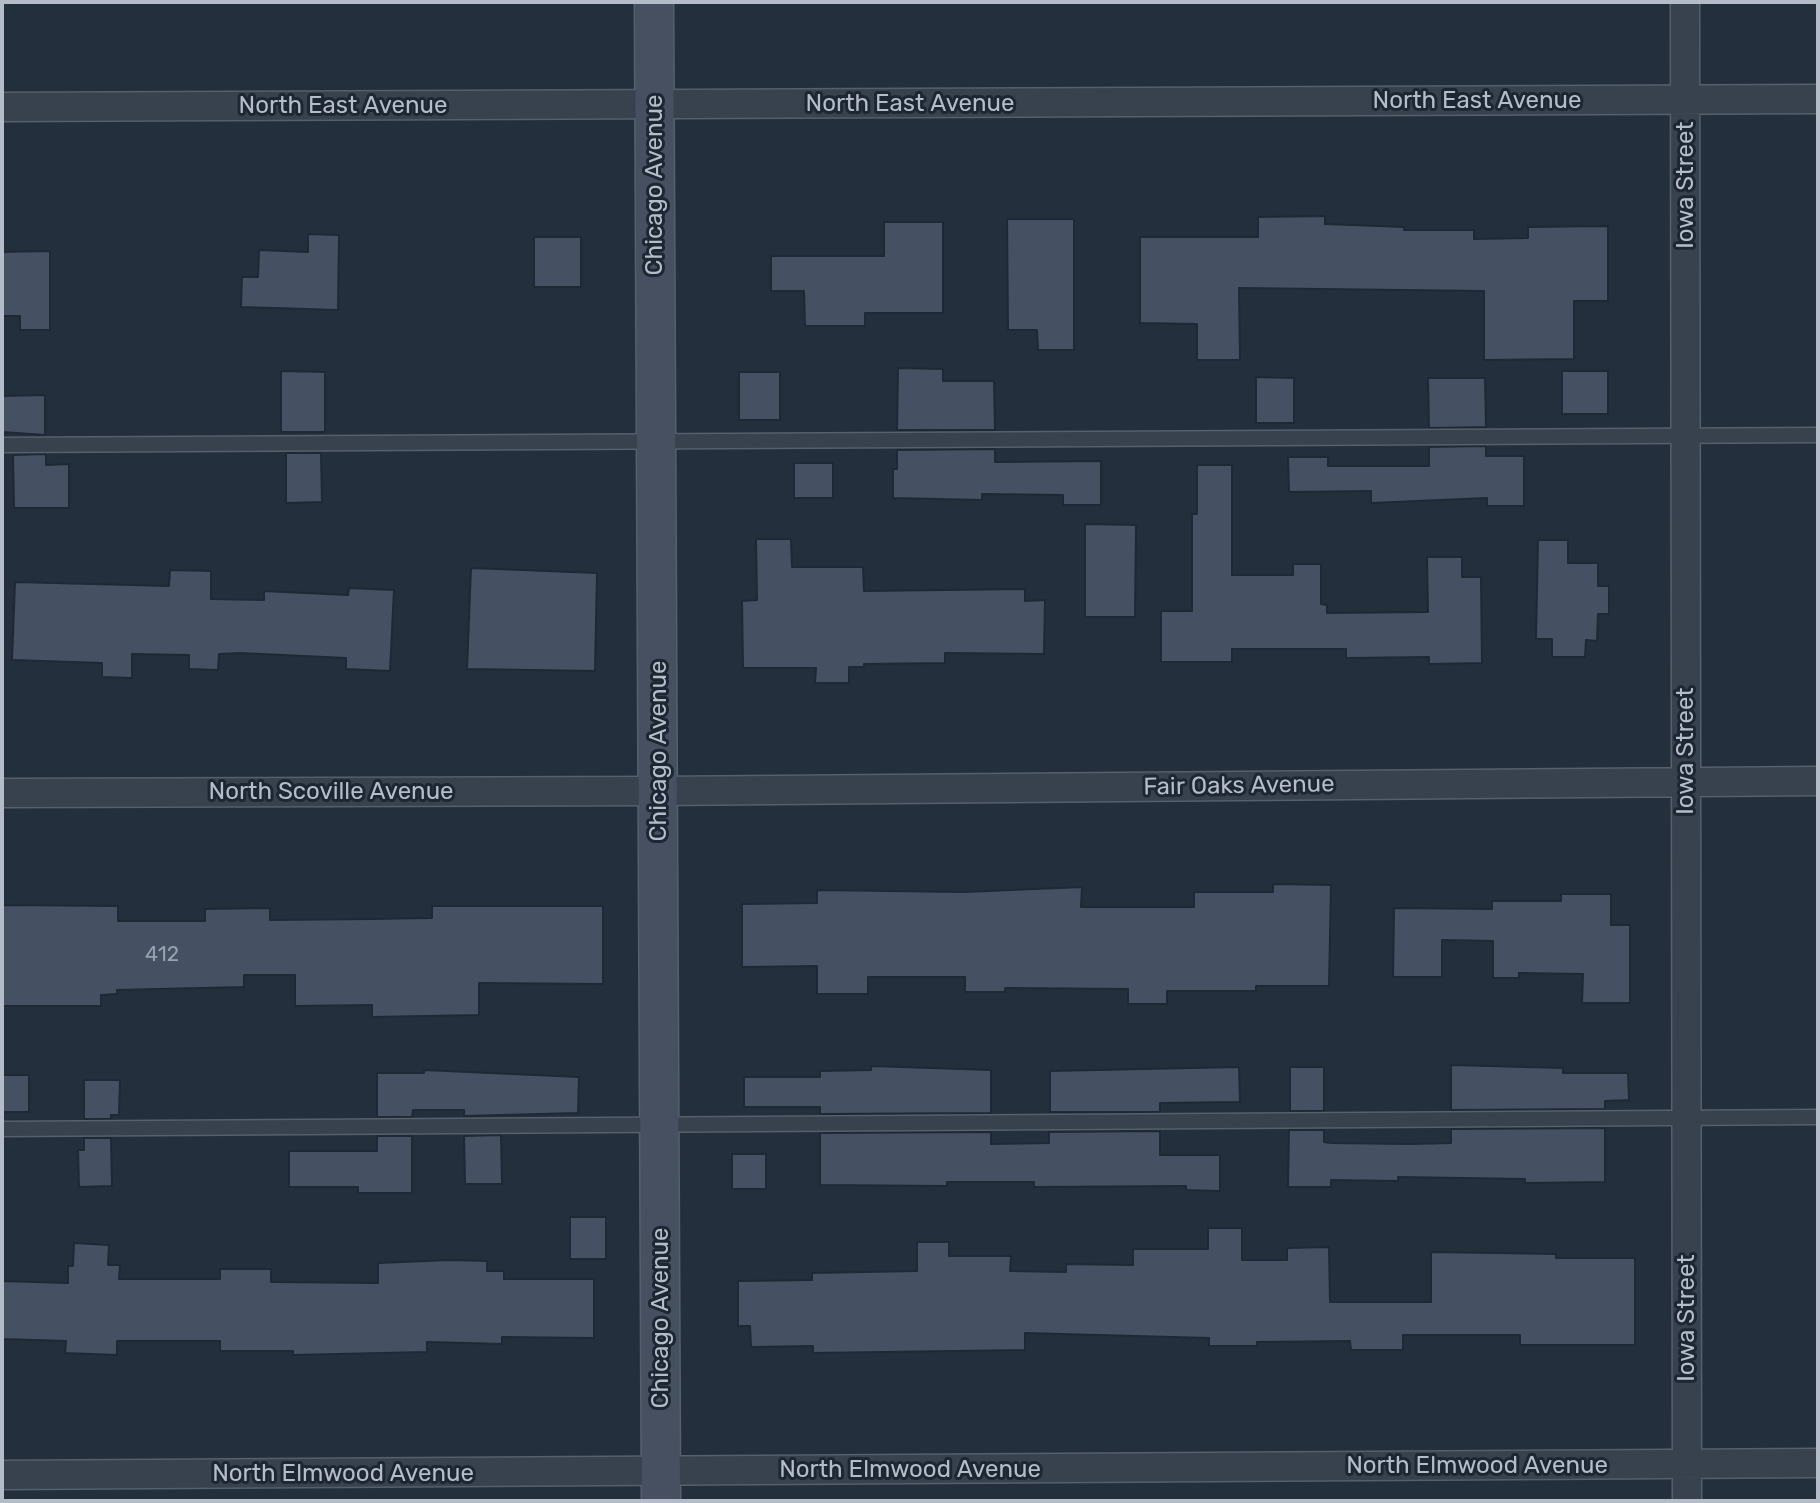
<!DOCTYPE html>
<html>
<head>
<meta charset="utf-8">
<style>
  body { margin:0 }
  #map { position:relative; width:1820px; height:1503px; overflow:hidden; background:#242f3e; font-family:Rubik,sans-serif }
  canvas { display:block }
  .frame { position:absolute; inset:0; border:4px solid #b4bcc9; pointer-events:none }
</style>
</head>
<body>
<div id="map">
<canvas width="1820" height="1503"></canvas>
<div class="frame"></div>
</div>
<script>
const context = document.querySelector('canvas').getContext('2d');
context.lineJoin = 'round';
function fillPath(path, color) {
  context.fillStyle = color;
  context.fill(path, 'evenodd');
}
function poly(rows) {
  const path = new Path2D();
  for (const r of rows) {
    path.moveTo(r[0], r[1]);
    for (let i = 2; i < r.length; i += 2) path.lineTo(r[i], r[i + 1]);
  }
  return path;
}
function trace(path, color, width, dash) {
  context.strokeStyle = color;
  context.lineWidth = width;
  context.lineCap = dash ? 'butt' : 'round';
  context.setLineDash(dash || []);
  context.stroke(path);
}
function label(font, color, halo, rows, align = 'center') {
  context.font = font + ' Rubik,sans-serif';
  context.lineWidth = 6;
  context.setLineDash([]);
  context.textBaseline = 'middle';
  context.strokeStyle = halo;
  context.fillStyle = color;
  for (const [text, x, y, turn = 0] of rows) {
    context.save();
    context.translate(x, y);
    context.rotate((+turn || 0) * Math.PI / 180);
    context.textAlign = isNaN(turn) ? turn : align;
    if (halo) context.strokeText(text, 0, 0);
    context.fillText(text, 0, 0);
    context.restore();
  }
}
const building = poly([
  [1325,216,1325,224,1404,227,1404,230,1474,230,1474,239,1528,238,1528,227,1608,226,1608,301,1574,301,1574,359,1484,360,1484,291,1239,288,1240,360,1197,360,1197,324,1140,323,1140,237,1258,237,1258,217,1325,216],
  [1007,219,1074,219,1074,350,1038,350,1037,330,1008,330,1007,219],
  [884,222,943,222,943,313,865,313,865,326,805,326,804,291,771,291,771,256,884,256,884,222],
  [308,234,339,235,338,310,241,307,242,277,258,277,259,250,308,252,308,234],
  [534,237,581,237,581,287,534,287,534,237],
  [50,251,50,330,20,330,20,316,2,316,2,252,50,251],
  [898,368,943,369,943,381,994,381,995,430,897,430,898,368],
  [281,371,325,372,325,432,281,432,281,371],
  [1562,371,1608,371,1608,414,1562,414,1562,371],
  [739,372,780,372,780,420,739,420,739,372],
  [1256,377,1294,378,1294,423,1256,423,1256,377],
  [1428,378,1485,378,1486,427,1429,428,1428,378],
  [45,395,45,435,2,432,2,396,45,395],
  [1486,446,1486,456,1524,456,1524,506,1487,506,1487,498,1371,503,1371,491,1289,492,1288,457,1328,457,1328,466,1429,466,1429,447,1486,446],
  [995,449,995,462,1101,461,1101,505,1063,505,1063,495,982,494,982,500,893,498,893,469,897,469,897,450,995,449],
  [286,453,321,453,322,502,286,503,286,453],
  [46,454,46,465,69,464,69,508,14,508,13,455,46,454],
  [794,463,833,463,833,498,794,498,794,463],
  [1197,465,1232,465,1232,575,1293,575,1293,564,1321,564,1321,604,1327,605,1327,613,1428,612,1427,557,1462,557,1462,577,1481,577,1482,663,1429,664,1429,657,1346,658,1346,649,1232,649,1232,662,1161,662,1161,611,1192,611,1192,514,1197,514,1197,465],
  [1085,524,1136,525,1135,617,1085,617,1085,524],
  [756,539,791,539,792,567,863,567,864,591,1025,589,1025,601,1045,600,1044,654,945,653,945,663,864,664,864,667,849,667,849,683,815,683,816,668,743,668,742,601,757,600,756,539],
  [1538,540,1568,540,1568,563,1598,563,1598,586,1609,586,1609,614,1598,614,1597,641,1586,640,1585,657,1552,657,1552,639,1536,639,1538,540],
  [471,568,597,573,595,671,467,669,471,568],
  [170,570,211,571,211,599,264,600,264,591,348,595,349,588,394,590,390,671,346,669,346,658,240,653,219,654,218,670,189,669,189,655,132,654,132,678,102,677,102,663,12,660,15,582,169,586,170,570],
  [1273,884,1331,885,1329,986,1256,986,1256,991,1167,991,1167,1004,1128,1004,1128,989,1005,988,1005,992,965,992,965,977,868,977,868,994,817,994,817,966,742,967,742,904,817,903,817,890,964,892,1082,887,1081,907,1194,907,1194,892,1273,892,1273,884],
  [1561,894,1611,894,1611,925,1630,925,1630,1003,1582,1003,1583,974,1519,973,1519,978,1493,978,1493,941,1442,940,1442,977,1393,977,1394,908,1492,909,1492,901,1561,901,1561,894],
  [2,905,118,906,118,921,205,921,205,909,270,908,270,920,371,919,432,918,432,906,603,906,603,984,479,983,479,1015,372,1017,372,1005,295,1006,295,975,244,975,244,987,117,990,117,994,101,995,101,1006,2,1006,2,905],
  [1451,1065,1563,1068,1563,1073,1628,1073,1629,1100,1605,1101,1605,1109,1451,1110,1451,1065],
  [871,1066,991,1070,991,1113,820,1114,820,1107,744,1107,744,1077,820,1077,820,1071,871,1070,871,1066],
  [1239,1067,1240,1102,1160,1103,1160,1112,1050,1112,1050,1071,1239,1067],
  [1290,1067,1324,1067,1324,1111,1290,1111,1290,1067],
  [424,1070,579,1077,578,1113,464,1116,464,1110,413,1110,412,1117,377,1117,377,1073,424,1073,424,1070],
  [2,1075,29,1075,29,1112,2,1112,2,1075],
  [84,1080,120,1080,119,1115,111,1115,111,1119,84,1119,84,1080],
  [1605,1128,1605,1182,1525,1183,1525,1179,1398,1177,1398,1181,1331,1180,1331,1187,1288,1187,1289,1130,1324,1130,1324,1142,1331,1143,1410,1144,1451,1143,1451,1129,1605,1128],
  [1160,1131,1160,1155,1220,1155,1220,1191,1186,1190,1186,1186,1034,1187,1034,1182,947,1182,947,1186,820,1185,820,1133,991,1132,991,1144,1049,1143,1049,1132,1160,1131],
  [501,1135,502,1184,465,1184,464,1136,501,1135],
  [377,1136,412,1136,412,1193,358,1193,358,1187,289,1187,289,1151,377,1151,377,1136],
  [84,1138,111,1138,112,1186,79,1187,78,1150,84,1150,84,1138],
  [732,1154,766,1154,766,1189,732,1189,732,1154],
  [570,1217,606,1217,606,1259,570,1259,570,1217],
  [1208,1228,1242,1228,1242,1260,1287,1260,1287,1248,1329,1247,1330,1302,1431,1302,1431,1252,1556,1254,1556,1258,1635,1258,1635,1345,1520,1345,1520,1335,1403,1335,1403,1350,1351,1350,1350,1341,1257,1342,1257,1346,1209,1346,1209,1338,1025,1333,1025,1350,813,1353,813,1346,751,1347,750,1326,738,1326,738,1281,812,1280,812,1273,917,1271,917,1242,949,1242,949,1256,1011,1256,1010,1271,1066,1272,1066,1264,1133,1265,1133,1249,1208,1249,1208,1228],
  [74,1243,109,1245,108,1265,120,1265,119,1279,220,1279,220,1269,271,1269,271,1282,378,1283,378,1263,450,1260,487,1261,487,1271,504,1271,504,1279,594,1279,594,1338,502,1337,502,1344,427,1342,427,1352,293,1355,293,1351,220,1351,220,1341,117,1341,117,1355,65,1353,66,1341,2,1339,2,1281,68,1283,68,1266,73,1266,74,1243]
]);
const lane = poly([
  [2,445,1818,435],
  [2,1129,1818,1117]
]);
const street = poly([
  [1685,2,1687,1501],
  [2,107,1818,99],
  [2,793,659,791,1818,781],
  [2,1475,1818,1463]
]);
const secondary = poly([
  [654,2,661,1501]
]);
const numberNames = [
  ["412",162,955]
];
const streetNames = [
  ["North East Avenue",1477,101],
  ["North East Avenue",910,104],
  ["North East Avenue",343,106],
  ["Chicago Avenue",655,185,-90],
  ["Iowa Street",1686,185,-90],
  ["Chicago Avenue",659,751,-90],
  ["Iowa Street",1686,751,-90],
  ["Fair Oaks Avenue",1239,786,-1],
  ["North Scoville Avenue",331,792],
  ["Chicago Avenue",661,1318,-90],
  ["Iowa Street",1687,1318,-90],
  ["North Elmwood Avenue",1477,1466],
  ["North Elmwood Avenue",910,1470],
  ["North Elmwood Avenue",343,1474]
];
fillPath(building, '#455162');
trace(building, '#1f2835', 2);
trace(lane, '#565f6c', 17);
trace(street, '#565f6c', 31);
trace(secondary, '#565f6c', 41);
trace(lane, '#38414e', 14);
trace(street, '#38414e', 28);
trace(secondary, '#465061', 38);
label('21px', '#98a1af', null, numberNames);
label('24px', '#b4bcc9', '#1d2633', streetNames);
</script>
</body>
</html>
